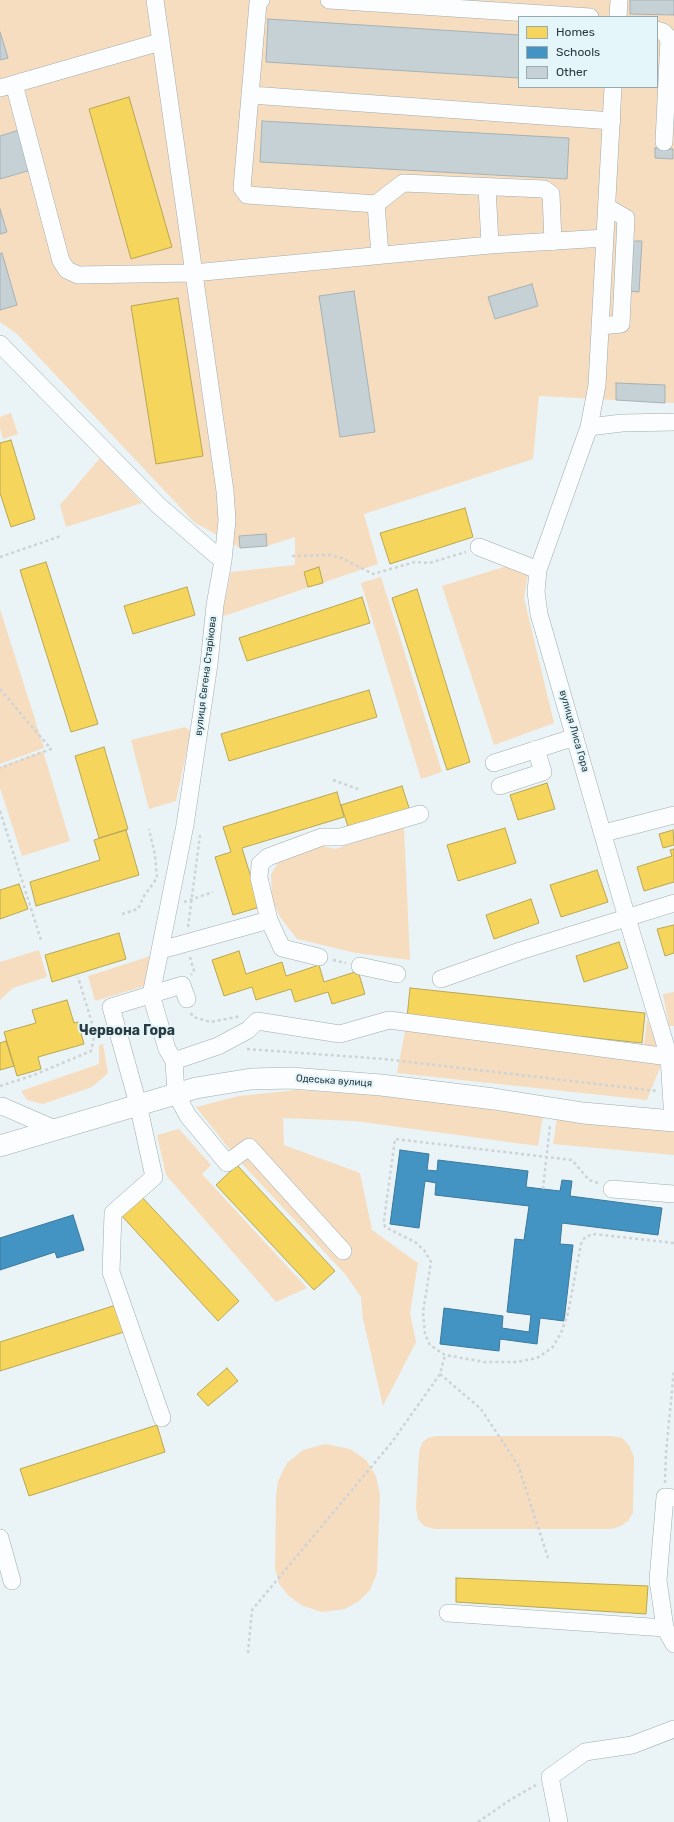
<!DOCTYPE html>
<html>
<head>
<meta charset="utf-8">
<style>
  body { margin:0 }
  #map { position:relative; width:674px; height:1822px; overflow:hidden; background:#eaf3f6; font-family:Rubik,sans-serif }
  canvas { display:block }
  .legend { position:absolute; left:518px; top:16px; width:140px; height:72px; box-sizing:border-box; background:#e5f6fb; border:1px solid #9aabb0; margin:0; padding:5px 7px; list-style:none; font-size:12px; color:#293b40 }
  .legend li { display:flex; align-items:center; gap:8px; height:20px }
  .legend b { width:20px; border:1px solid #9aabb0 }
</style>
</head>
<body>
<div id="map">
<canvas width="674" height="1822"></canvas>
<ul class="legend">
<li><b style="height:11px;background:#f6d55c"></b>Homes</li>
<li><b style="height:11px;background:#4393c3"></b>Schools</li>
<li><b style="height:11px;background:#c5d1d4"></b>Other</li>
</ul>
</div>
<script>
const context = document.querySelector('canvas').getContext('2d');
context.lineJoin = 'round';
function fillPath(path, color) {
  context.fillStyle = color;
  context.fill(path, 'evenodd');
}
function poly(rows) {
  const path = new Path2D();
  for (const r of rows) {
    path.moveTo(r[0], r[1]);
    for (let i = 2; i < r.length; i += 2) path.lineTo(r[i], r[i + 1]);
  }
  return path;
}
function trace(path, color, width, dash) {
  context.strokeStyle = color;
  context.lineWidth = width;
  context.lineCap = dash ? 'butt' : 'round';
  context.setLineDash(dash || []);
  context.stroke(path);
}
function label(font, color, halo, rows, align = 'center') {
  context.font = font + ' Rubik,sans-serif';
  context.lineWidth = 4;
  context.setLineDash([]);
  context.textBaseline = 'middle';
  context.strokeStyle = halo;
  context.fillStyle = color;
  for (const [text, x, y, turn = 0] of rows) {
    context.save();
    context.translate(x, y);
    context.rotate((+turn || 0) * Math.PI / 180);
    context.textAlign = isNaN(turn) ? turn : align;
    if (halo) context.strokeText(text, 0, 0);
    context.fillText(text, 0, 0);
    context.restore();
  }
}
const green = poly([
  [0,0,674,0,674,403,539,396,533,459,364,514,378,564,221,617,231,572,295,565,295,537,267,546,240,548,194,522,17,334,0,322],
  [519,17,657,17,657,87,519,87],
  [11,413,18,434,3,439,0,428,0,417],
  [100,458,142,503,66,527,60,505],
  [507,566,528,574,524,598,554,723,494,745,442,586],
  [381,577,442,772,421,779,361,583],
  [0,609,44,748,0,764],
  [185,727,191,731,176,801,149,809,131,740],
  [43,751,70,841,22,856,0,788,0,767],
  [404,827,410,960,356,953,297,939,280,917,272,899,271,874,281,858,315,844,335,849],
  [39,950,47,977,13,988,0,1000,0,962],
  [151,956,148,985,95,1001,88,976],
  [674,992,674,1026,669,1026,663,994],
  [647,1018,663,1060,647,1100,397,1073,407,1021,644,1045],
  [103,1044,108,1073,92,1087,43,1104,27,1100,21,1091,99,1064,99,1045],
  [297,1090,405,1097,543,1115,538,1146,355,1121,283,1118,284,1145,360,1173,372,1230,418,1263,410,1313,416,1342,383,1406,363,1319,361,1297,345,1274,234,1155,196,1107,239,1096],
  [557,1117,674,1131,674,1155,553,1144],
  [179,1129,211,1165,202,1174,307,1288,276,1302,166,1175,157,1135],
  [436,1436,611,1436,622,1438,629,1445,634,1457,633,1513,628,1521,621,1526,611,1529,434,1529,424,1526,418,1519,416,1508,419,1453,422,1443,428,1438],
  [325,1444,350,1449,366,1460,376,1476,380,1495,377,1573,370,1590,359,1601,345,1609,322,1612,303,1606,289,1596,279,1584,275,1568,276,1497,278,1481,287,1463,303,1450]
]);
const homes = poly([
  [129,97,172,247,131,259,89,109,129,97],
  [178,298,203,456,156,464,131,306,178,298],
  [11,440,35,519,11,527,0,493,0,443,11,440],
  [465,508,473,537,390,564,380,533,465,508],
  [46,562,98,724,71,732,20,570,46,562],
  [319,567,323,583,308,587,304,572,319,567],
  [187,587,195,615,133,634,124,606,187,587],
  [417,589,470,762,447,770,392,598,417,589],
  [362,597,370,623,247,661,239,638,362,597],
  [369,690,377,717,229,761,221,734,369,690],
  [104,747,128,829,99,838,75,756,104,747],
  [547,783,555,809,518,820,510,795,547,783],
  [402,786,410,811,349,830,341,805,402,786],
  [337,792,344,817,242,848,260,907,233,915,215,857,231,852,223,827,337,792],
  [505,828,516,863,458,881,447,845,505,828],
  [126,830,139,875,36,906,30,882,100,860,94,840,126,830],
  [673,830,674,845,663,848,659,834,673,830],
  [674,849,674,882,644,891,637,867,672,856,670,850,674,849],
  [597,870,608,902,561,917,550,885,597,870],
  [19,884,28,909,0,919,0,890,19,884],
  [531,899,539,923,494,939,486,915,531,899],
  [674,925,674,953,665,956,657,929,674,925],
  [119,933,126,959,52,982,45,955,119,933],
  [619,942,628,968,584,982,576,956,619,942],
  [239,951,246,974,282,962,286,976,319,965,324,982,358,971,365,994,332,1004,328,992,295,1002,291,989,256,1000,252,987,224,996,212,960,239,951],
  [410,988,645,1013,642,1043,407,1018,410,988],
  [67,1000,74,1023,78,1022,84,1044,38,1057,41,1069,17,1076,4,1032,36,1023,32,1010,67,1000],
  [6,1041,14,1066,0,1070,0,1043,6,1041],
  [237,1165,335,1271,314,1290,216,1185,237,1165],
  [141,1196,239,1301,218,1321,121,1215,141,1196],
  [116,1305,124,1332,0,1371,0,1342,116,1305],
  [227,1368,238,1381,208,1406,197,1394,227,1368],
  [157,1425,165,1452,29,1496,20,1469,157,1425],
  [456,1578,648,1586,646,1614,456,1602,456,1578]
]);
const schools = poly([
  [400,1150,429,1154,427,1170,437,1171,438,1160,528,1171,526,1187,560,1191,562,1180,572,1181,570,1196,662,1208,658,1235,562,1223,560,1244,573,1245,564,1321,540,1318,537,1344,500,1339,499,1351,440,1344,444,1308,503,1316,502,1328,529,1332,531,1315,507,1312,515,1239,524,1240,529,1206,435,1195,436,1183,425,1181,419,1228,390,1224,400,1150],
  [73,1215,84,1250,57,1258,55,1252,0,1270,0,1238,73,1215]
]);
const building = poly([
  [630,0,674,0,674,15,630,14,630,0],
  [268,19,519,35,519,78,266,62,268,19],
  [0,32,8,58,0,60,0,32],
  [262,121,569,138,567,179,260,162,262,121],
  [19,130,31,170,0,179,0,136,19,130],
  [655,148,673,149,673,159,655,158,655,148],
  [0,209,7,232,0,234,0,209],
  [630,241,642,241,639,292,627,291,630,241],
  [2,253,17,305,0,310,0,254,2,253],
  [532,284,538,306,495,319,488,297,532,284],
  [354,291,375,432,340,437,319,296,354,291],
  [616,383,665,385,665,403,616,400,616,383],
  [266,534,267,546,240,548,239,536,266,534]
]);
const path = poly([
  [292,556,329,555,342,558,373,574,415,562,429,563,466,552],
  [0,557,61,536],
  [0,689,51,749,0,768],
  [333,780,358,789],
  [0,811,41,940],
  [184,902,213,892],
  [122,914,138,909,144,896,157,878,155,855,149,829],
  [188,927,200,835],
  [190,957,194,971,191,975],
  [333,960,346,963],
  [191,1013,193,1017,211,1022,241,1016],
  [247,1049,384,1059,657,1091],
  [0,1086,34,1075,91,1051,95,1033,78,977],
  [598,1183,589,1180,572,1160,395,1139,384,1220,385,1227,415,1242,424,1250,431,1262,423,1312,425,1334,430,1345,445,1355,484,1362,517,1362,537,1358,552,1348,561,1333,568,1313,581,1244,585,1237,593,1234,674,1243],
  [543,1189,550,1125],
  [440,1374,481,1409,518,1465,548,1558],
  [665,1483,666,1453,674,1370],
  [248,1653,252,1610,392,1442,440,1374,445,1355],
  [478,1822,510,1800,536,1785]
]);
const minor = poly([
  [155,0,225,491,227,520,223,561],
  [261,0,258,3,242,188,247,195,376,204,403,183,544,189,551,194,553,242],
  [329,0,590,17],
  [618,17,619,0],
  [657,30,663,32,669,38,664,142],
  [14,84,61,261,67,270,78,275,193,273,490,245,605,238],
  [0,88,160,42],
  [251,95,612,121],
  [487,187,490,245],
  [376,204,380,255],
  [600,326,621,324,626,218,607,207],
  [0,344,159,506,223,561,215,605,209,664,185,825,151,995,167,1049,174,1061,176,1094,188,1116,227,1163,249,1147,343,1251],
  [589,427,597,385,613,87],
  [479,547,538,570],
  [494,763,575,737],
  [500,786,543,772,536,749],
  [604,833,674,815],
  [269,920,282,948,319,957],
  [161,950,269,920,259,878,260,864,268,857,322,837,341,837,420,814],
  [360,966,397,974],
  [441,979,520,951,674,903],
  [174,1061,218,1046,248,1030,257,1021,340,1034,389,1020,669,1057],
  [0,1107,2,1106,55,1129],
  [673,1121,669,1057,627,918,539,614,536,592,538,570,589,427,622,423,674,422],
  [612,1189,674,1194],
  [162,1418,111,1272,113,1213,154,1177,138,1104,111,1007,182,985,187,999],
  [0,1538,12,1581],
  [448,1613,665,1628,674,1644],
  [665,1628,658,1580,665,1497,674,1498],
  [559,1822,550,1777,585,1752,632,1745,674,1729]
]);
const major = poly([
  [0,1146,196,1088,251,1079,291,1078,381,1085,494,1099,583,1113,674,1121]
]);
const streetNames = [
  ["вулиця Євгена Старікова",206,676,-83],
  ["вулиця Лиса Гора",574,731,74],
  ["Одеська вулиця",334,1081,4]
];
const districtNames = [
  ["Червона Гора",127,1031]
];
fillPath(green, '#f6ddbf');
fillPath(homes, '#f6d55c');
trace(homes, '#b8a754', 1);
fillPath(schools, '#4393c3');
trace(schools, '#3b799c', 1);
fillPath(building, '#c5d1d4');
trace(building, '#a6b2b6', 1);
trace(minor, '#9facaf', 18);
trace(major, '#9facaf', 22);
trace(path, '#ced3d5', 2.5, [3, 3]);
trace(minor, '#fcfdfe', 17);
trace(major, '#fcfdfe', 21);
label('10px', '#293b40', '#e5f6fb', streetNames);
label('bold 14px', '#293b40', '#e5f6fb', districtNames);
</script>
</body>
</html>
